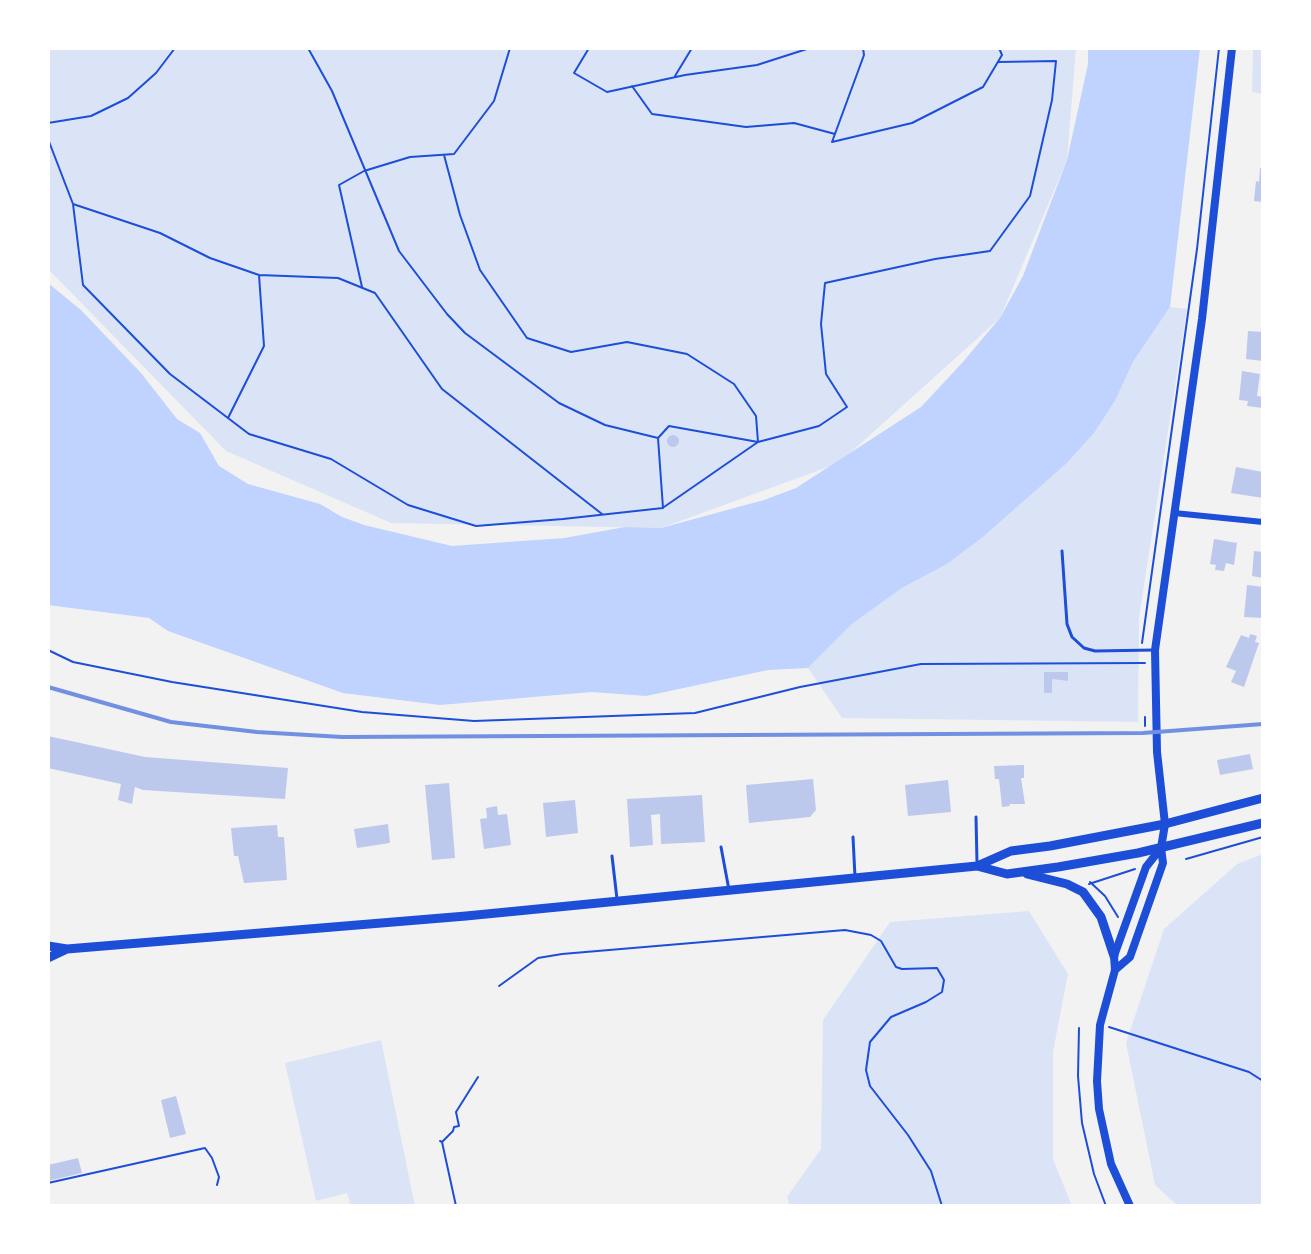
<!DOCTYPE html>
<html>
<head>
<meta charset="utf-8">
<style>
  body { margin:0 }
  #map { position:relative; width:1311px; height:1254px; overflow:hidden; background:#f2f2f2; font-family:"Fira Sans Condensed",sans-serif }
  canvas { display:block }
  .frame { position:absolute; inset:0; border:50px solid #fff; pointer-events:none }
</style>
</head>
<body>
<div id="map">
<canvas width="1311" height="1254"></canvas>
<div class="frame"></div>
</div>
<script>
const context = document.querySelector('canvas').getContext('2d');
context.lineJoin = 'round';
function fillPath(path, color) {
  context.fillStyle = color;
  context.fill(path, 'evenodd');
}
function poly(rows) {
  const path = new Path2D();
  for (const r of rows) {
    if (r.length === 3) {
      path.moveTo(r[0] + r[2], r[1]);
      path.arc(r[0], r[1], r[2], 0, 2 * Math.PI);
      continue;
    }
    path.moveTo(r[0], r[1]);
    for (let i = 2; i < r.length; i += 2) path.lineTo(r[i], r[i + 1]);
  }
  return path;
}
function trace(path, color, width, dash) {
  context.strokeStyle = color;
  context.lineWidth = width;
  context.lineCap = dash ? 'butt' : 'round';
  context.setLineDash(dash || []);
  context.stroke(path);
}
const green = poly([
  [48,48,1076,48,1067,160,1000,318,839,463,661,528,391,523,226,451,48,269],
  [1263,48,1263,94,1252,92,1253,49],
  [1170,307,1187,309,1139,618,1138,722,842,718,808,668,852,624,902,588,947,564,983,537,1067,463,1094,433,1115,401,1133,362],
  [1263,854,1263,1206,1178,1206,1155,1185,1126,1043,1164,929,1237,864],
  [1029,911,1068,974,1053,1052,1053,1159,1072,1206,790,1206,787,1197,821,1149,823,1020,890,922],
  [381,1040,415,1206,351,1206,347,1193,316,1201,285,1063]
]);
const water = poly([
  [1088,48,1200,48,1170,307,1133,362,1115,401,1094,433,1067,463,983,537,947,564,902,588,852,624,808,668,768,670,646,696,592,692,440,705,343,693,168,631,149,618,48,605,48,283,81,310,141,373,177,419,200,433,219,466,248,484,320,504,342,517,364,525,452,546,564,538,625,527,661,528,764,500,796,488,921,407,962,363,1000,318,1023,276,1067,160,1088,64]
]);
const building = poly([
  [1260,168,1263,168,1263,202,1254,201,1256,181,1259,182],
  [1248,331,1263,332,1263,361,1246,359],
  [1242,371,1260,374,1257,396,1263,397,1263,408,1247,406,1248,401,1239,400],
  [673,441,6],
  [1236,467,1263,472,1263,498,1231,493],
  [1214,539,1237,543,1234,565,1226,563,1224,571,1215,570,1216,565,1210,564],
  [1254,551,1263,552,1263,578,1252,576],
  [1247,585,1263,587,1263,618,1244,617],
  [1250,634,1257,636,1255,642,1259,643,1244,687,1231,682,1236,671,1226,667,1241,635,1249,638],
  [1044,672,1068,672,1068,681,1052,679,1052,693,1044,693],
  [48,736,145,757,288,768,285,799,143,790,135,787,132,804,118,800,121,784,48,768],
  [1250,754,1253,769,1220,775,1217,760],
  [1024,765,1024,778,1021,778,1025,804,1009,804,1010,806,1002,807,999,779,995,779,994,766],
  [813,779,816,810,810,817,749,823,746,785],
  [948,780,951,812,908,816,905,785],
  [449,783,455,858,432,860,425,785],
  [702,795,705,842,661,844,660,814,651,815,653,845,630,847,627,799],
  [575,800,578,833,546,837,543,803],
  [497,806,498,815,507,814,511,845,484,849,480,819,487,818,486,808],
  [388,824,390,843,357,848,354,829],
  [277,825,278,837,284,837,287,880,244,883,238,856,234,856,231,828],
  [176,1096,186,1134,170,1138,161,1100],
  [78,1158,82,1173,48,1181,48,1165]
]);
const path = poly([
  [308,48,332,91,399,251,447,314,465,333,559,403,605,425,658,438],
  [589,48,574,73,607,92,685,75,757,65,810,48],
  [863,48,864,55,832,142,912,123,983,87,1002,55,999,48],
  [675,76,692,48],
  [632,86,652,114,746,127,794,123,835,134],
  [48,123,91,116,128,98,156,73,175,48],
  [48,139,73,204,83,285,170,374,249,434,331,459,408,505,476,526,563,519,663,508,658,438,669,426,758,442,819,426,847,407,826,374,821,324,825,283,935,259,990,251,1030,196,1052,100,1056,61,998,62],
  [444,155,460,215,480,270,527,338,571,352,627,342,687,354,734,384,756,416,758,442,664,507],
  [73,204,160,233,210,258,259,275,338,278,375,293,442,389,602,514],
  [362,287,339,185,364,171,410,157,454,154,494,101,510,48],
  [228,418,264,346,259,275],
  [1142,643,1197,249,1219,48],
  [48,650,73,662,172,682,362,712,474,721,695,713,800,687,921,664,1145,663],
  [1145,726,1145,717],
  [1186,859,1263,837],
  [1090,882,1105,896,1118,917],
  [1089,884,1135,869],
  [499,986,538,958,562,954,845,930,871,935,881,941,896,967,902,969,937,968,944,980,942,992,926,1002,891,1017,870,1042,866,1070,870,1086,908,1135,931,1171,942,1206],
  [1109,1027,1249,1072,1263,1081],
  [1079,1028,1078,1076,1082,1123,1094,1174,1106,1206],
  [440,1141,442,1142,453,1131,454,1127,459,1126,456,1112,478,1077],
  [442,1142,456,1206],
  [48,1183,205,1148,212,1158,219,1177,217,1185]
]);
const service = poly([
  [1062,551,1067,624,1072,637,1084,648,1095,651,1154,650],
  [976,817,977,863],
  [853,837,855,877],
  [721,847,729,890],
  [612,856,617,899]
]);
const minor = poly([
  [1174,513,1263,522]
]);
const tertiary = poly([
  [1115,970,1130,957,1163,863,1161,848,1165,824,1157,752,1155,650,1202,319,1232,48],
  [1130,1206,1111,1164,1099,1109,1097,1081,1100,1025,1115,970,1114,956,1146,867,1161,848]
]);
const primary = poly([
  [977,866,1007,874,1058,867,1138,853,1263,823],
  [1027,874,1067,884,1083,892,1101,917,1114,956],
  [48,946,67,949,466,916,977,866,1011,851,1050,846,1165,824,1263,798],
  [48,958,67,949]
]);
const rail = poly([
  [48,687,171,722,257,732,342,737,1143,733,1263,724]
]);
fillPath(green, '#dbe4f7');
fillPath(water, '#bfd3fe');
fillPath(building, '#bdc9ec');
trace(path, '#1d4ed8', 2);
trace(service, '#1d4ed8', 3);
trace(minor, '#1d4ed8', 6);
trace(tertiary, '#1d4ed8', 8);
trace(primary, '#1d4ed8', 9);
trace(rail, '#7290e2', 4);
</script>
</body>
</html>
